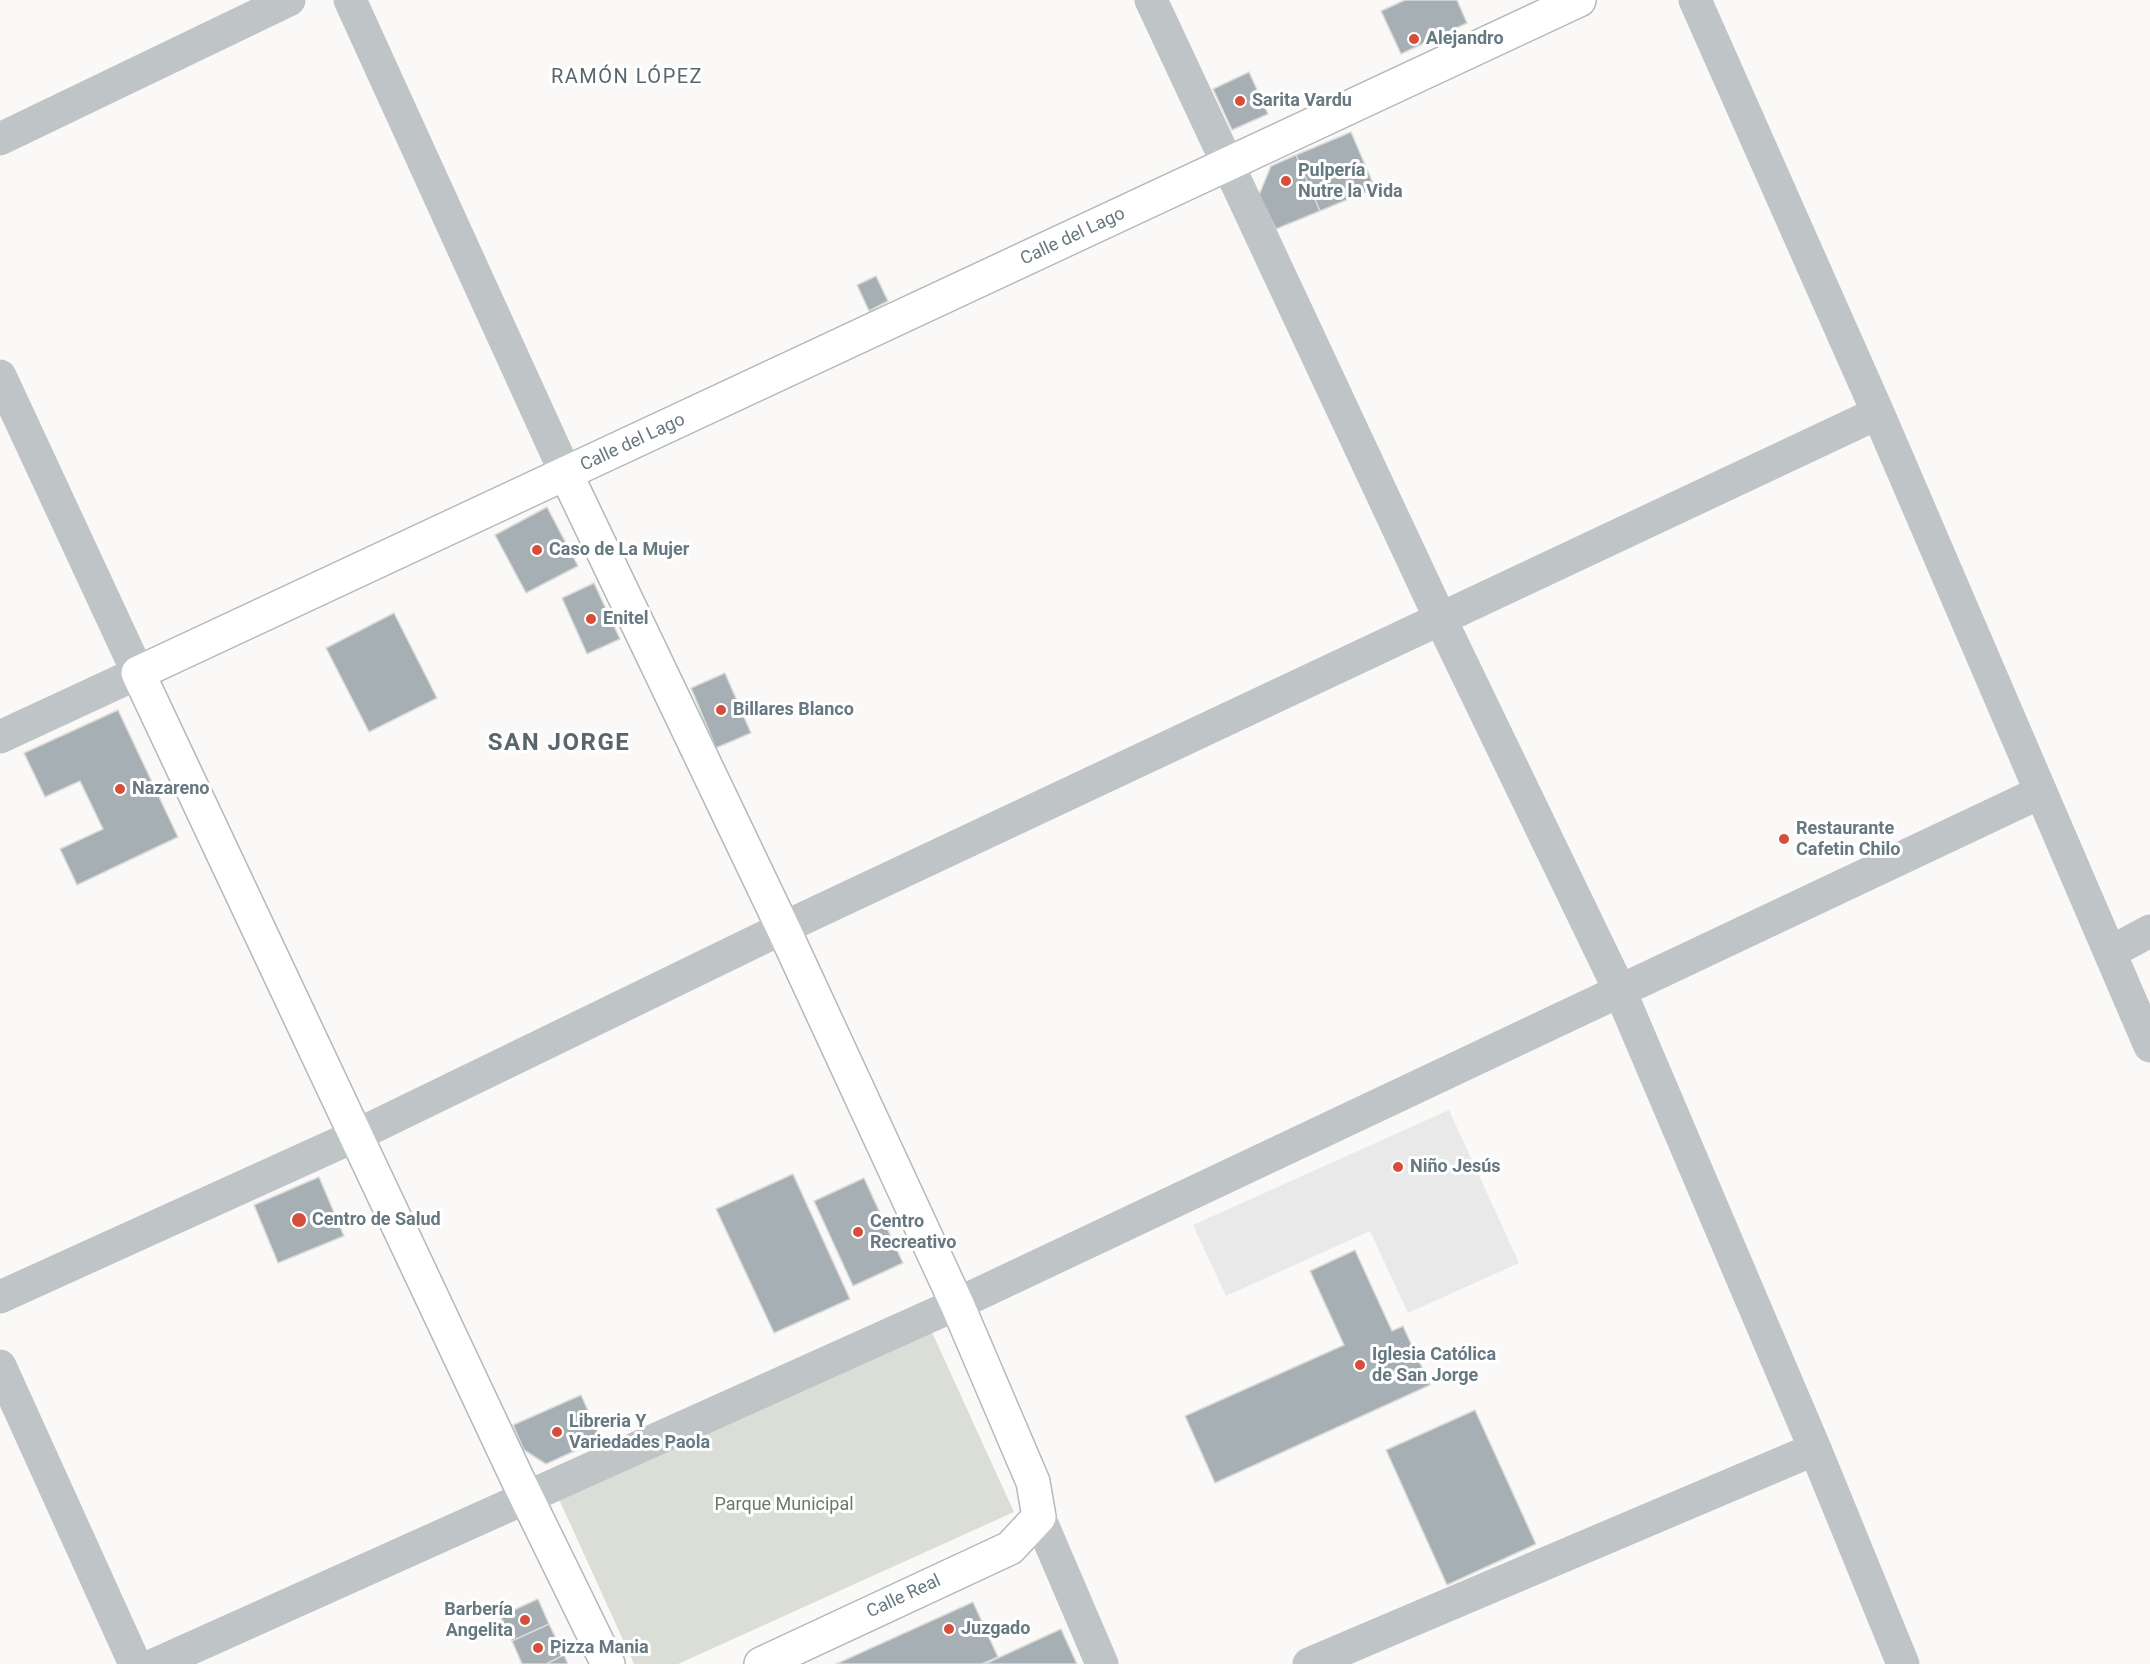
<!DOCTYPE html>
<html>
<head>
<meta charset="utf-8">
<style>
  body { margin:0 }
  canvas { display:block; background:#faf9f8 }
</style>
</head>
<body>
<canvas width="2150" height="1664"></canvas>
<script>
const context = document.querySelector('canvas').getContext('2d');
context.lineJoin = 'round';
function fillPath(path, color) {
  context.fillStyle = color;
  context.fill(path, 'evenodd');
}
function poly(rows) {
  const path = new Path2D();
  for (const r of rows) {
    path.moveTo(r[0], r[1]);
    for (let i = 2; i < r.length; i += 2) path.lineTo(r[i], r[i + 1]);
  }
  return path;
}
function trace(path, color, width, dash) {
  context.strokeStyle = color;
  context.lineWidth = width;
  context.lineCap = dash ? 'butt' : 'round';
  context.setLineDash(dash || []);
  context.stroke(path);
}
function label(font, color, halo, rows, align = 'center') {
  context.font = font + ' Roboto,sans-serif';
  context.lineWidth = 6;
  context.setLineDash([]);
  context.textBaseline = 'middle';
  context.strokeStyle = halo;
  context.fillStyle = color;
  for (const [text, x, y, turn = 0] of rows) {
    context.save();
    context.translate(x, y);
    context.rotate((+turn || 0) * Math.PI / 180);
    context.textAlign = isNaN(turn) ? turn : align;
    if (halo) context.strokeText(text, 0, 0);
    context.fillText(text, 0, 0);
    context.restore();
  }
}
const built = poly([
  [1449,1110,1519,1263,1408,1313,1370,1231,1226,1296,1193,1225]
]);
const green = poly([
  [930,1328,1014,1512,678,1664,634,1664,558,1497]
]);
const building = poly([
  [1405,0,1457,0,1467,23,1401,54,1381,11,1405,0],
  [1249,72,1268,114,1232,130,1213,89,1249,72],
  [1351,132,1375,188,1320,211,1296,155,1351,132],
  [1296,155,1320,211,1276,229,1259,195,1271,166,1296,155],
  [876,276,888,301,869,311,857,285,876,276],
  [547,507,578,566,526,593,495,535,547,507],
  [594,583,620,639,587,654,562,598,594,583],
  [394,613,437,698,369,732,326,648,394,613],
  [725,673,751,733,716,748,691,688,725,673],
  [118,710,178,837,77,885,60,849,103,829,80,781,45,797,24,753,118,710],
  [793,1174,850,1299,774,1333,716,1209,793,1174],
  [319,1177,344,1236,278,1263,254,1205,319,1177],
  [864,1178,903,1263,853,1286,814,1201,864,1178],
  [1355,1250,1392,1331,1403,1326,1430,1385,1215,1483,1185,1416,1344,1345,1310,1271,1355,1250],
  [581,1395,601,1439,546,1464,524,1450,513,1425,581,1395],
  [1475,1410,1536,1544,1447,1585,1386,1450,1475,1410],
  [538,1599,549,1624,512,1641,500,1616,538,1599],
  [973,1602,998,1657,982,1664,836,1664,973,1602],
  [549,1624,564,1655,546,1664,522,1664,512,1641,549,1624],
  [1061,1629,1077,1664,985,1664,1061,1629],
  [564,1655,568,1664,546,1664,564,1655]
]);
const minor = poly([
  [350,0,566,474],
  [1151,0,1440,618,1620,991,1815,1449,1903,1664],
  [1695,0,1878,413,2150,1046],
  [0,139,289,0],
  [0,376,138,673,0,737],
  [2111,952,2150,931],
  [0,1297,357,1135,783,928,1878,413],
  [0,1366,135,1664],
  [1039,1517,1102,1664],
  [156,1664,957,1304,2041,792],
  [1309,1664,1815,1449]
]);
const major = poly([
  [566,474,783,928,957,1304,1033,1482,1039,1517,1010,1548,761,1664],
  [608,1664,518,1480,138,673,1579,0]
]);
const markers = [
  [1414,39,6,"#d64e3b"],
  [1240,101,6,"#d64e3b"],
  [1286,181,6,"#d64e3b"],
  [537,550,6,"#d64e3b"],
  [591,619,6,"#d64e3b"],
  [721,710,6,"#d64e3b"],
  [120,789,6,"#d64e3b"],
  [1784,839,6,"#d64e3b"],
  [1398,1167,6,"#d64e3b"],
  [299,1220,8,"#d64e3b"],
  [858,1232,6,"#d64e3b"],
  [1360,1365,6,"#d64e3b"],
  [557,1432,6,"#d64e3b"],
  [525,1620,6,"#d64e3b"],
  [949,1629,6,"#d64e3b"],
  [538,1648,6,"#d64e3b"]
];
const poiNames = [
  ["Alejandro",1426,39],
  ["Sarita Vardu",1252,101],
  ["Pulpería",1298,171],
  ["Nutre la Vida",1298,192],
  ["Caso de La Mujer",549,550],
  ["Enitel",603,619],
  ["Billares Blanco",733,710],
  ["Nazareno",132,789],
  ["Restaurante",1796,829],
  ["Cafetin Chilo",1796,850],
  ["Niño Jesús",1410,1167],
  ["Centro de Salud",312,1220],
  ["Centro",870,1222],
  ["Recreativo",870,1243],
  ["Iglesia Católica",1372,1355],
  ["de San Jorge",1372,1376],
  ["Libreria Y",569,1422],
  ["Variedades Paola",569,1443],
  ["Barbería",513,1610,"right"],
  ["Angelita",513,1631,"right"],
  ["Juzgado",961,1629],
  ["Pizza Mania",550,1648]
];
const streetNames = [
  ["Calle del Lago",1073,237,-25],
  ["Calle del Lago",633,443,-25],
  ["Calle Real",904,1597,-25]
];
const parkNames = [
  ["Parque Municipal",784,1505]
];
const neighbourhoodNames = [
  ["RAMÓN LÓPEZ",627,78]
];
const districtNames = [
  ["SAN JORGE",559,744]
];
fillPath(built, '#e8e9e8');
fillPath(green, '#daded7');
fillPath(building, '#a6b0b4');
trace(building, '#dcdbda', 1.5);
trace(major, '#b3b9bc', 36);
trace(minor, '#bfc4c7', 33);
trace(major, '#fff', 33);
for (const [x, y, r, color] of markers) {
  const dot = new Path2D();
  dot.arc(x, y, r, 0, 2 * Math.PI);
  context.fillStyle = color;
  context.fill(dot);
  trace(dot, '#fff', 2);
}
label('bold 18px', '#667880', '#fff', poiNames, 'left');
label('18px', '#667880', '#fff', streetNames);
label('18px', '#6b7966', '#fff', parkNames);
context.letterSpacing = '1.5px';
label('20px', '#59666c', '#fff', neighbourhoodNames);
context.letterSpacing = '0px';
context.letterSpacing = '1.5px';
label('bold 24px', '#59666c', '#fff', districtNames);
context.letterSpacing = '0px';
</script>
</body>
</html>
